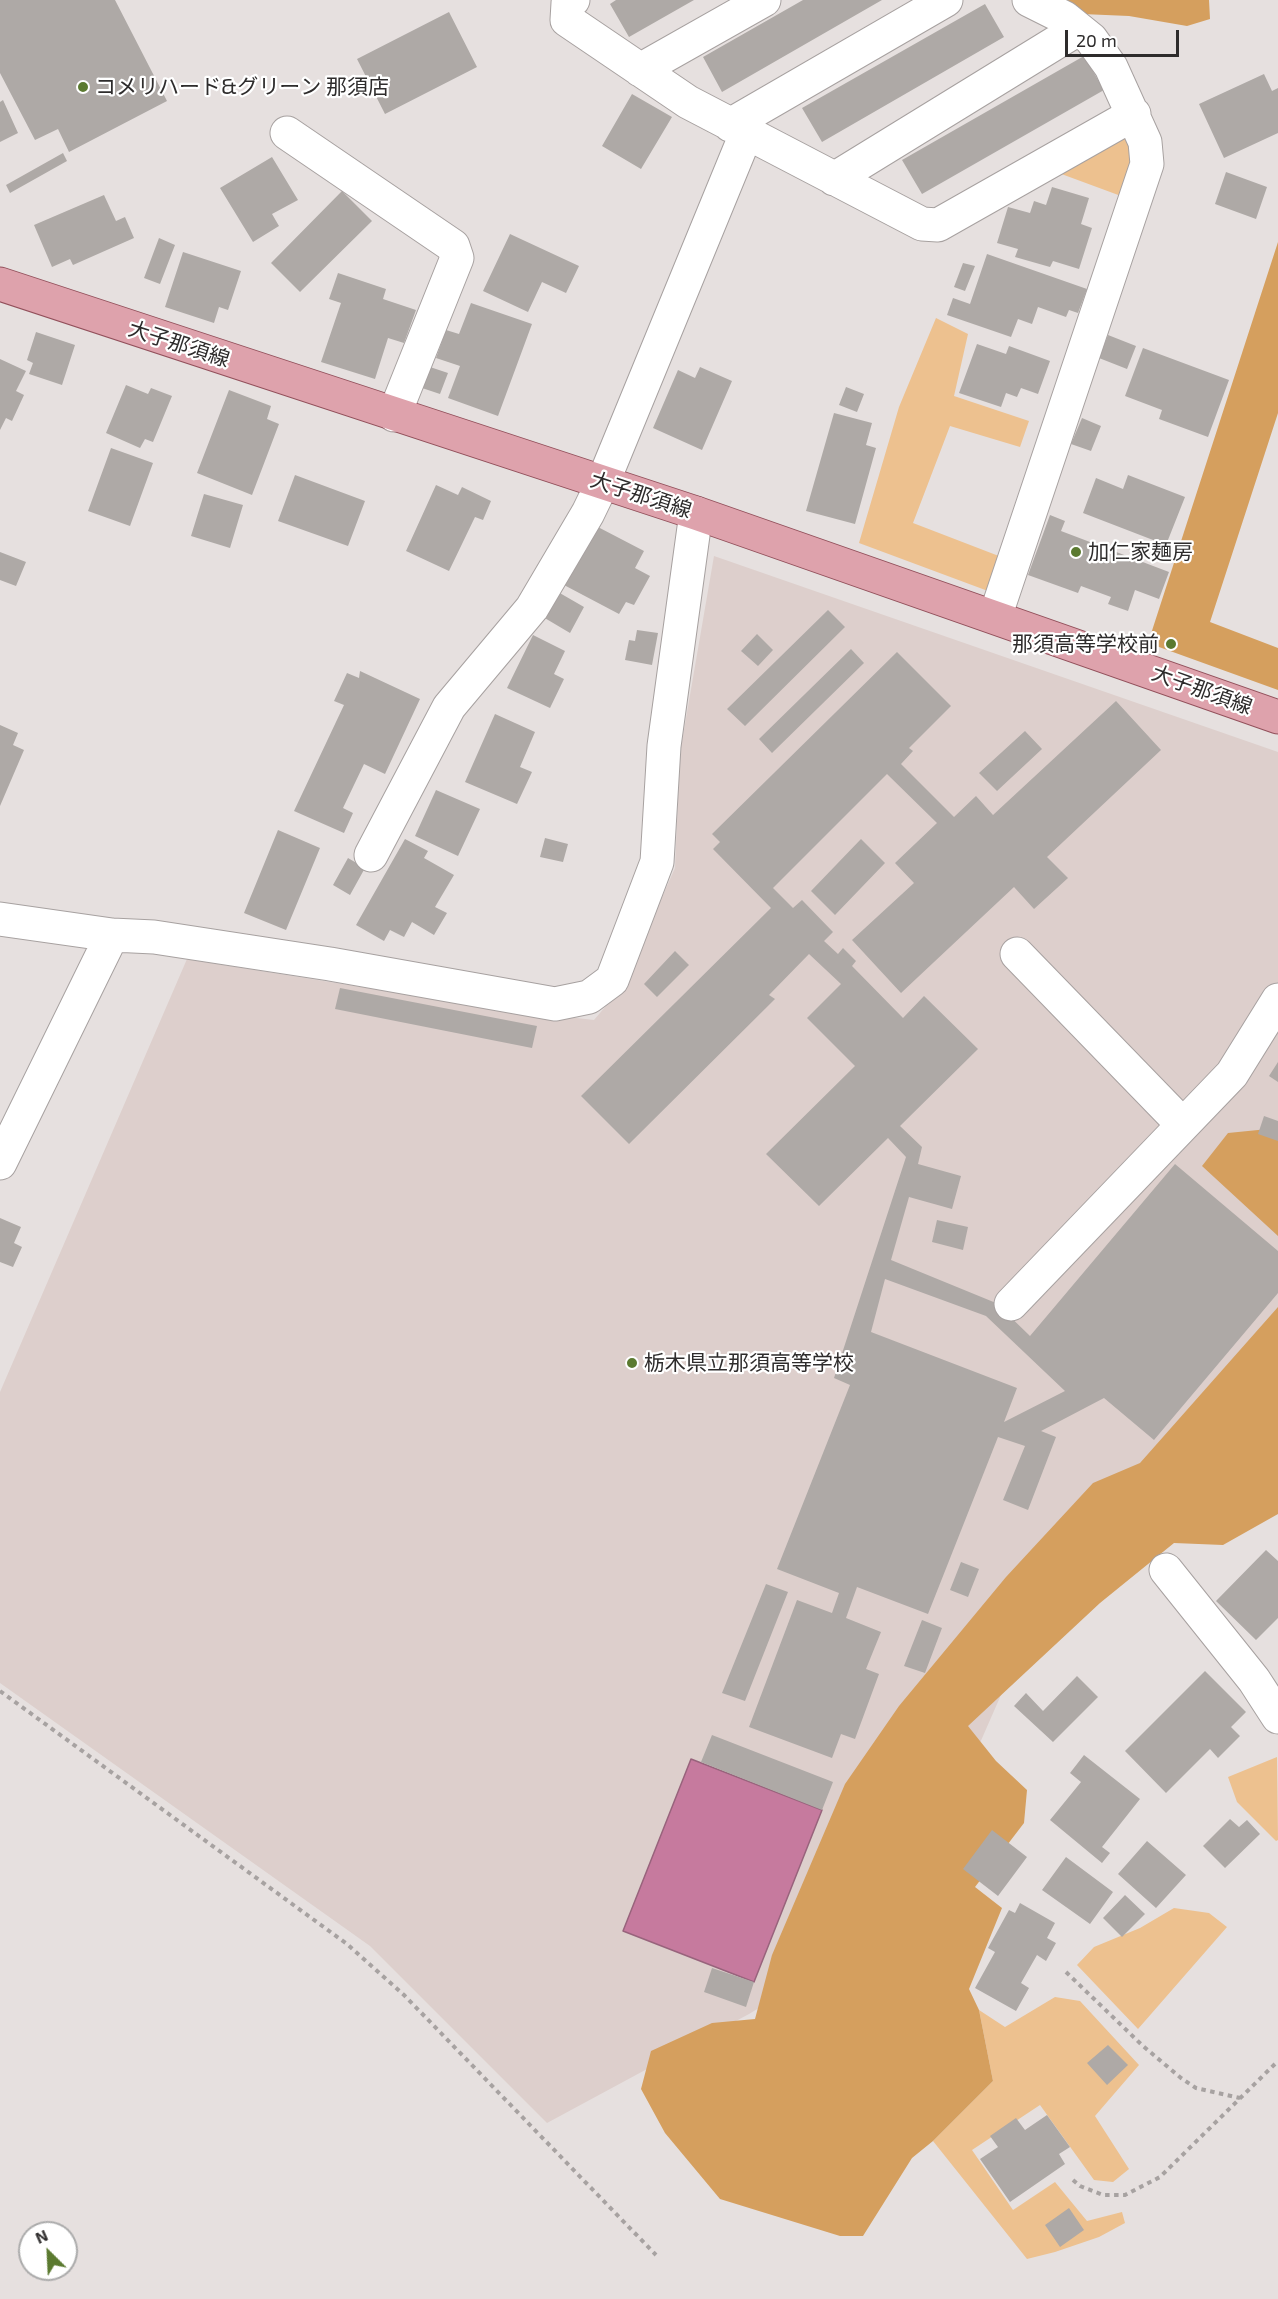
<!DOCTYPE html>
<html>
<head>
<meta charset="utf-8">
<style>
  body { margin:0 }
  #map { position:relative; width:1278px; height:2299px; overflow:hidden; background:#e6e0df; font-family:"Exo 2",sans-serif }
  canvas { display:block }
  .north { position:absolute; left:18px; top:2221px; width:60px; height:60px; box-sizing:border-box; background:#fff; border:2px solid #ababab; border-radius:50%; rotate:336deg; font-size:16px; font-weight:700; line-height:24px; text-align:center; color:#2e2c2c }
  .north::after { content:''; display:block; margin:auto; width:21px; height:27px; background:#5b7a30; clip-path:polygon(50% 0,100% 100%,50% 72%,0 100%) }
  .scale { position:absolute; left:1065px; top:30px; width:114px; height:27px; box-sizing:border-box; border:3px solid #2e2c2c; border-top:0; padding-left:8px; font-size:18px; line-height:21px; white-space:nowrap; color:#2e2c2c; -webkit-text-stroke:4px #fff; paint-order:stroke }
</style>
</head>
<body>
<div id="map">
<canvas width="1278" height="2299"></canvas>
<div class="north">N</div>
<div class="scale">20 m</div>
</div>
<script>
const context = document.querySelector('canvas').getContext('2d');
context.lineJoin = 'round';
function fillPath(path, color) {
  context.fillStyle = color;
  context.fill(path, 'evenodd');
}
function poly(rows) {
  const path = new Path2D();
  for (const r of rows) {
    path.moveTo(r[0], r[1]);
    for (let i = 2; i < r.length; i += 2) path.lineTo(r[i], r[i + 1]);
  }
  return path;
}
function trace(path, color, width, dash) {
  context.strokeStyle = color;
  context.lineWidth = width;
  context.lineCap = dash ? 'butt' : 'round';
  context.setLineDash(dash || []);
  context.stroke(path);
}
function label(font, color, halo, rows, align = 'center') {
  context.font = font + ' "Exo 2","Noto Sans JP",sans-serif';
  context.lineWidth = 4.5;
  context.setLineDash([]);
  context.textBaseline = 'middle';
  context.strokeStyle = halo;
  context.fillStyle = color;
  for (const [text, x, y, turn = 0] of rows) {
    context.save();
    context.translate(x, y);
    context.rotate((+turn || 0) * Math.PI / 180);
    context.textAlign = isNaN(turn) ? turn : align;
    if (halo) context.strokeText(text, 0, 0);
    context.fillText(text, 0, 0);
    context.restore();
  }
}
const built = poly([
  [714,556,1278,752,1278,1334,1043,1599,902,1921,749,2014,547,2123,370,1946,0,1683,0,1392,187,959,498,1009,594,1020,622,987,675,868,680,753]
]);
const green = poly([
  [1128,131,1136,164,1121,196,1056,172],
  [936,318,968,334,954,396,1029,421,1020,447,950,426,913,523,1004,558,988,591,859,543,899,407],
  [1277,1757,1278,1840,1276,1841,1237,1802,1228,1777],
  [1174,1908,1209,1913,1227,1927,1138,2029,1077,1965,1094,1947,1140,1928],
  [1055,1997,1080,2001,1139,2065,1095,2116,1129,2169,1113,2182,1094,2180,1040,2105,972,2150,1013,2210,1055,2182,1087,2221,1122,2212,1125,2223,1099,2237,1055,2252,1027,2259,933,2141,993,2081,979,2010,1005,2027]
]);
const forest = poly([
  [1055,0,1209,0,1210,19,1187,26,1129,16,1082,14],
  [1278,242,1278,413,1210,622,1278,648,1278,690,1148,643],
  [1278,1128,1278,1236,1202,1166,1228,1133],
  [1278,1307,1278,1514,1223,1545,1174,1543,1100,1603,968,1726,996,1761,1027,1790,1024,1823,975,1887,1002,1908,969,1989,979,2010,993,2081,933,2141,912,2158,863,2236,840,2236,720,2199,665,2133,641,2089,651,2051,712,2023,755,2019,772,1955,845,1784,899,1706,1006,1577,1093,1483,1140,1463]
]);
const water = poly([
  [691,1759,822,1810,754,1982,623,1931,691,1759]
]);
const building = poly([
  [0,0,115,0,167,101,69,152,58,129,35,140,0,73],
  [616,0,694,0,629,37,610,4],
  [803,0,882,0,722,92,703,57],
  [985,4,1004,37,822,142,802,108],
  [449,12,477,67,385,114,357,59],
  [1084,56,1104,90,922,194,902,160],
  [1264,74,1272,91,1278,88,1278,133,1224,158,1199,104],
  [632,94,672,117,641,169,602,146],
  [3,100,18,133,0,142,0,102],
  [63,153,67,161,10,193,6,185],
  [272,157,298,200,272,214,279,226,253,242,220,188],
  [1226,172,1267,187,1256,219,1215,204],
  [1052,187,1089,198,1081,224,1092,228,1079,269,1053,261,1050,267,1015,257,1018,249,997,243,1008,207,1030,213,1034,201,1046,205],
  [342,191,372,221,300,292,271,263],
  [104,195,116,221,125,217,134,238,73,265,70,259,52,267,34,225],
  [510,234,579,266,566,293,542,282,528,312,483,291],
  [159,238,175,245,160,284,144,278],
  [183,252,241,271,228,310,219,307,214,323,165,307],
  [987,254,1087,289,1078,313,1069,310,1066,317,1038,307,1032,324,1018,319,1011,337,947,315,953,298,970,304],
  [963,263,975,266,965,291,954,287],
  [338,273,386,289,383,299,416,310,404,343,388,338,375,379,321,362,341,303,329,299],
  [471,303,532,324,498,416,448,398,460,366,436,358,446,330,459,334],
  [36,332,75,345,62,385,29,374,33,363,27,360],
  [1108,335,1136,346,1127,369,1099,358],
  [977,344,1006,354,1009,346,1050,361,1038,394,1021,388,1017,397,1006,393,1001,407,959,393],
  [1143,348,1229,380,1208,437,1159,419,1162,410,1125,396],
  [0,359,26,371,16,391,24,395,12,421,6,418,0,430],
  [430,367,448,373,440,394,422,388],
  [700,367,732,381,702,450,653,428,678,370,695,378],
  [126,385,148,394,151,388,172,396,153,442,145,439,140,448,106,433],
  [846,387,864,394,857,412,839,405],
  [229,390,271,406,267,419,279,424,252,495,197,473],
  [834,413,872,423,866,445,876,448,855,524,806,511],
  [1082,418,1101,426,1091,451,1071,444],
  [111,448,153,463,130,526,88,511],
  [295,475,365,501,348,546,278,521],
  [1128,475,1185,497,1166,545,1083,513,1096,478,1123,489],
  [436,485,458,495,462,487,491,501,483,520,475,517,449,571,406,551],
  [204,494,243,505,230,548,191,536],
  [1050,515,1065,521,1061,531,1169,572,1159,599,1135,590,1128,611,1108,604,1111,597,1081,586,1078,593,1028,575],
  [596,526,644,551,635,568,650,576,634,605,626,602,619,614,564,585],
  [0,552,26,562,16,586,0,580],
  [558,592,584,607,570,633,543,617],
  [828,610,845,627,745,726,727,709],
  [637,630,658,633,652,665,625,660,629,640,635,641],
  [757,634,773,650,758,666,741,651],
  [533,635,565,651,554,674,564,679,550,708,507,688],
  [851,649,864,663,772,753,759,739],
  [897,652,951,706,909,748,913,751,901,764,954,817,976,796,993,815,1116,701,1161,750,1047,857,1068,878,1034,909,1014,887,901,993,852,940,914,883,895,863,937,823,887,774,773,888,793,908,802,900,833,932,824,941,838,954,843,948,856,961,852,966,903,1018,924,996,978,1049,900,1126,922,1147,918,1164,961,1176,952,1209,909,1197,891,1260,996,1303,1030,1336,1175,1164,1278,1251,1278,1293,1154,1440,1104,1398,1041,1431,1056,1437,1028,1510,1003,1500,1025,1446,998,1437,928,1614,857,1587,846,1618,881,1632,866,1669,879,1674,855,1739,841,1734,832,1758,749,1727,797,1600,832,1613,839,1593,777,1569,850,1385,834,1378,906,1157,888,1138,819,1206,766,1154,855,1066,807,1018,841,984,809,954,769,995,775,999,629,1144,581,1096,771,908,713,849,720,842,712,834],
  [885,1279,986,1316,1065,1391,1004,1422,1017,1388,871,1332],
  [360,671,420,699,385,774,364,764,343,808,353,813,344,833,294,811,344,705,334,701,347,673,359,678],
  [495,714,535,732,520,767,532,772,517,804,465,782],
  [0,725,18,733,13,745,24,750,0,806],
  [1025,731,1042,749,997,791,979,773],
  [436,790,480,809,458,856,415,836],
  [278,830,320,848,286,930,244,913],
  [545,838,568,844,563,862,540,857],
  [405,839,428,851,424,858,454,875,435,907,447,913,434,935,412,922,404,937,390,930,384,941,356,925],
  [861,839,885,863,835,915,811,891],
  [348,858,365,868,350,895,333,885],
  [675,951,689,965,657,997,644,984],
  [340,988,537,1026,532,1048,335,1009],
  [1278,1062,1278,1082,1269,1076],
  [1264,1116,1278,1121,1278,1141,1258,1134],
  [0,1218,21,1227,14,1243,22,1247,13,1267,0,1262],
  [937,1220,968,1227,963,1250,932,1242],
  [1266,1550,1278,1561,1278,1618,1256,1640,1216,1601],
  [961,1562,979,1569,968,1597,950,1590],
  [766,1584,788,1592,745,1701,722,1693],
  [922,1620,942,1628,925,1673,904,1666],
  [1205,1671,1246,1712,1231,1727,1240,1736,1218,1758,1210,1749,1166,1793,1125,1751],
  [1077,1676,1098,1697,1053,1742,1014,1706,1026,1693,1043,1711],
  [712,1735,833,1782,822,1810,701,1762],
  [1084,1755,1140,1799,1102,1847,1110,1853,1102,1863,1050,1820,1081,1782,1070,1773],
  [1230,1819,1239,1827,1247,1820,1260,1834,1225,1868,1203,1846],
  [992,1830,1027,1857,998,1896,963,1869],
  [1147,1841,1186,1875,1156,1908,1118,1874],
  [1066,1857,1113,1892,1090,1924,1042,1890],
  [1125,1895,1145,1914,1122,1937,1103,1918],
  [1020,1903,1055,1923,1047,1938,1056,1943,1046,1961,1037,1955,1021,1983,1029,1988,1016,2011,975,1988,995,1952,988,1948,1009,1910,1015,1913],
  [712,1968,754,1982,746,2007,704,1992],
  [1108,2045,1128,2065,1107,2085,1087,2063],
  [1047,2115,1070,2147,1059,2154,1065,2164,1010,2202,980,2159,998,2147,990,2136,1016,2118,1025,2130],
  [1069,2208,1084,2230,1060,2247,1045,2225]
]);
const path = poly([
  [0,1691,347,1944,404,1995,656,2255],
  [1066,1972,1143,2046,1181,2078,1196,2088,1240,2098],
  [1073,2180,1080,2186,1103,2195,1125,2195,1160,2177,1278,2061]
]);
const minor = poly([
  [573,0,568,3,567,20,688,102,922,224,938,225,1134,114],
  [640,70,764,0],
  [730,125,946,0],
  [287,133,453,246,457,258,394,415],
  [834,179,1078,29],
  [995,617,1147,164,1145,142,1111,67,1091,39,1065,18,1029,0],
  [371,855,449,707,532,608,588,513,603,482,746,134],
  [0,919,112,935,154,937,330,964,555,1004,589,997,612,980,657,862,664,746,696,513],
  [1017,954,1183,1125],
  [0,1163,112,935],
  [1011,1304,1232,1074,1278,1000],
  [1166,1570,1254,1680,1278,1717]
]);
const major = poly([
  [0,284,696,513,1278,717]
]);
const markers = [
  [83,87,6,"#5b7a30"],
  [1076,552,6,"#5b7a30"],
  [1171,644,6,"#5b7a30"],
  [632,1363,6,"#5b7a30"]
];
const poiNames = [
  ["コメリハード&グリーン 那須店",95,87],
  ["加仁家麺房",1088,552],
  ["那須高等学校前",1159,644,"right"],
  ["栃木県立那須高等学校",644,1363]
];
const streetNames = [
  ["大子那須線",179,344,18],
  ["大子那須線",641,495,18],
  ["大子那須線",1202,690,20]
];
fillPath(built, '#ddcfcc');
fillPath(green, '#edc18f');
fillPath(forest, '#d59f5e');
fillPath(water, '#c67a9e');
trace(water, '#98637c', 1.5);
fillPath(building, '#aea9a6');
trace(minor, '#a7a1a0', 35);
trace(major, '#92505b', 35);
trace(path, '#a7a2a1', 4, [4.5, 4.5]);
trace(minor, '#fff', 33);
trace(major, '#dea2ac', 33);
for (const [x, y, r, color] of markers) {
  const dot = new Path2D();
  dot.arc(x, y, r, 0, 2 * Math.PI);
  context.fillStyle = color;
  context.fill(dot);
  trace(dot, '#fff', 2);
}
label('21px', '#2e2c2c', '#fff', poiNames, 'left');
label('21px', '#2e2c2c', '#fff', streetNames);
</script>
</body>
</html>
